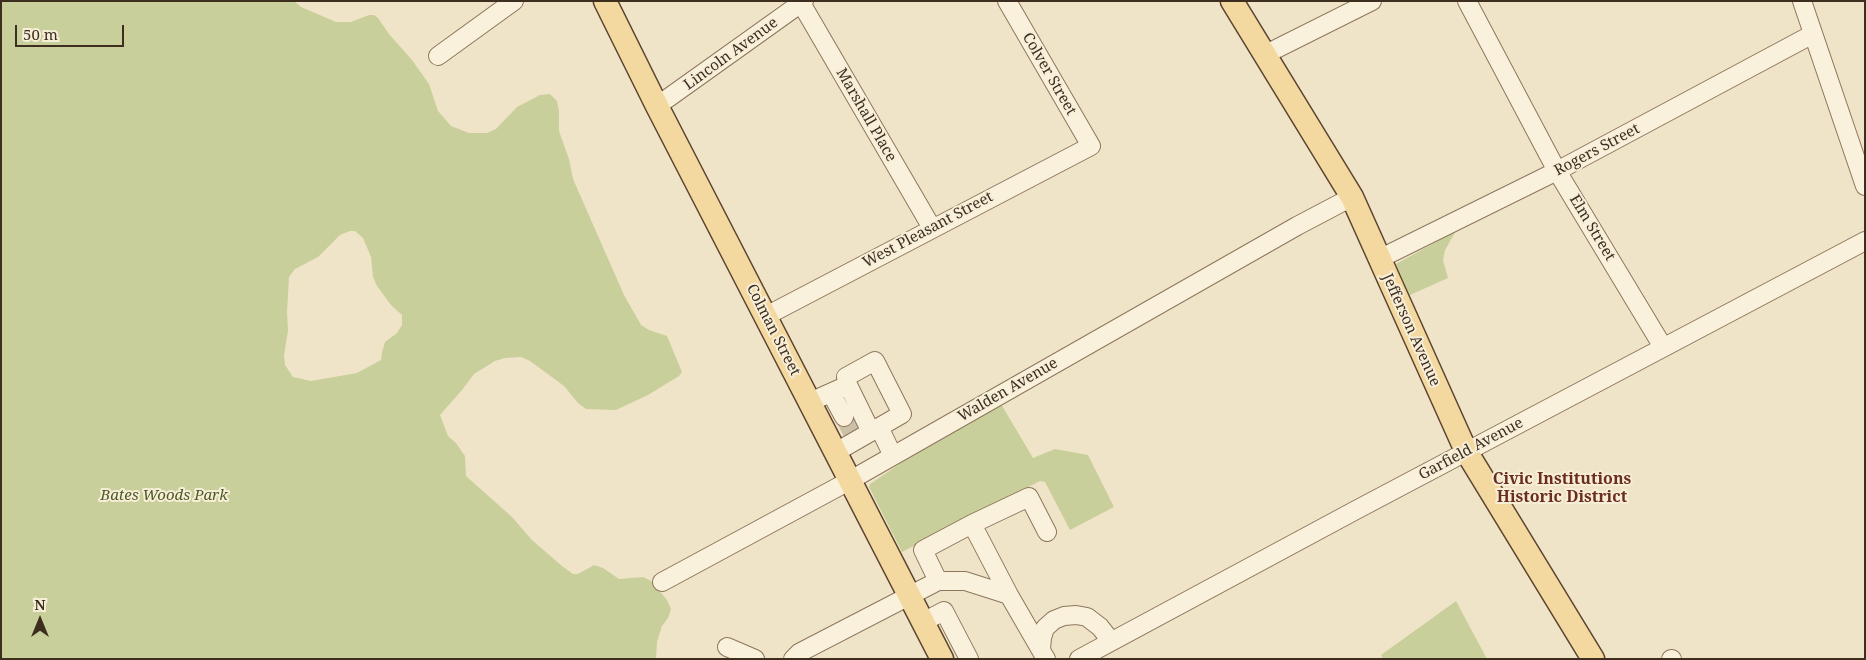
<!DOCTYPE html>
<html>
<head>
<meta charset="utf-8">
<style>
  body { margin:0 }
  #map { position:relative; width:1866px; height:660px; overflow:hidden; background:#f0e4c8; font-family:"Noto Serif",serif }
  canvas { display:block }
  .frame { position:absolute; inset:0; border:2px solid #3d2e20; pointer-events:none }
  .north { position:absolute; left:15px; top:595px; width:50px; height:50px; -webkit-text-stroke:4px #f7eed8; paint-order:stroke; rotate:0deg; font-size:14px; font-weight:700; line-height:20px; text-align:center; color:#3d2e20 }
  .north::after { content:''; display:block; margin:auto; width:18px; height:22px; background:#3d2e20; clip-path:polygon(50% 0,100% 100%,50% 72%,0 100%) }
  .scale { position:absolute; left:15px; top:25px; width:109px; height:22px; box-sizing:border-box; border:2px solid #3d2e20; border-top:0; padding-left:6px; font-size:15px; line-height:18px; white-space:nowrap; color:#3d2e20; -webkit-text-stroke:4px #f7eed8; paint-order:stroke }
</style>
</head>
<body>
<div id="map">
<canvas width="1866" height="660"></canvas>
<div class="frame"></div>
<div class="north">N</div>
<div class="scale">50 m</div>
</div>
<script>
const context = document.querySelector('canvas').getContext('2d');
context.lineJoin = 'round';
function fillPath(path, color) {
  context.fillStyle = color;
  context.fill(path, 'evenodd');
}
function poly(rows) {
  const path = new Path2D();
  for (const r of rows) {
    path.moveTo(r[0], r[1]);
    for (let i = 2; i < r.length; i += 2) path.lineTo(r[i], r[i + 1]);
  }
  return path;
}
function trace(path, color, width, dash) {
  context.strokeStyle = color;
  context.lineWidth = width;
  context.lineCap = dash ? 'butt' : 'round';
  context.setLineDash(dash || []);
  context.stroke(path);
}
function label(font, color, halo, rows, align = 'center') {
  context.font = font + ' "Noto Serif",serif';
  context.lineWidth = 4;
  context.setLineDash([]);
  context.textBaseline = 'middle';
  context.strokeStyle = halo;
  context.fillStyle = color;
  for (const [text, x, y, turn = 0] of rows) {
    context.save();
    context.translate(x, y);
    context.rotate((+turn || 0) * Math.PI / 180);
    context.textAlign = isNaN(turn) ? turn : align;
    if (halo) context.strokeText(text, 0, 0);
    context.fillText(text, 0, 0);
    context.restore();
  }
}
const green = poly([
  [1,1,294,1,301,7,336,22,351,22,369,15,374,15,378,18,389,34,412,60,429,84,438,111,451,126,469,133,487,133,496,129,517,107,540,95,550,94,557,101,559,111,559,131,569,159,573,179,624,295,641,325,649,330,667,336,682,372,679,376,648,395,616,410,586,409,578,403,564,386,530,361,521,357,505,358,495,361,474,374,462,390,440,415,448,436,456,443,465,456,466,476,512,517,532,540,562,566,573,574,578,574,594,565,603,568,619,579,643,577,651,581,667,600,671,609,668,618,662,626,657,642,656,659,1,659],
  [350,231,355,231,363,238,371,257,373,277,377,286,391,305,402,315,402,325,397,333,385,342,382,352,381,360,357,373,311,381,293,377,285,365,284,355,288,331,287,312,289,277,295,269,318,257,340,235],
  [1456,231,1445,250,1443,260,1448,278,1410,295,1396,264],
  [1001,404,1033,458,1055,449,1088,455,1114,507,1070,530,1045,482,1040,481,902,552,869,487,870,484,901,463],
  [1456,601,1487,659,1383,659,1381,655]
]);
const minorTunnel = poly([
  [844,417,853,435]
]);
const minor = poly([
  [1467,1,1557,171,1663,347],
  [1802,1,1865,186],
  [801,3,932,228],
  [1264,55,1372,1],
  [438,56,514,1],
  [657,106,804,1],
  [1379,259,1557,171,1813,34],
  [766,316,1091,146,1007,1],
  [831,393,844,417],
  [810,402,848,385],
  [879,427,893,456],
  [836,452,902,414,875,361,846,377,848,385,871,432],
  [938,581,923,550,972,524],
  [662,582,849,481,1297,226,1352,197],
  [923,622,944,611,969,659],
  [727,647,755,659],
  [1041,649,1042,638,1045,628,1054,620,1064,616,1076,615,1087,617,1100,627,1111,641],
  [793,659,799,653,938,581,965,581,1009,595],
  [1046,659,1009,595,972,524,1029,497,1047,532],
  [1079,659,1356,510,1865,241],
  [1671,659,1672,659]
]);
const major = poly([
  [605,1,657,106,942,659],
  [1232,1,1352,197,1466,451,1593,659]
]);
const streetNames = [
  ["Lincoln Avenue",731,54,-36],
  ["Colver Street",1049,74,60],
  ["Marshall Place",866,115,60],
  ["Rogers Street",1597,150,-28],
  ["Elm Street",1592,228,59],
  ["West Pleasant Street",928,230,-28],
  ["Colman Street",773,330,63],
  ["Jefferson Avenue",1411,330,66],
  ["Walden Avenue",1008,390,-30],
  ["Garfield Avenue",1471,449,-28]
];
const parkNames = [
  ["Bates Woods Park",164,496]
];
const neighbourhoodNames = [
  ["Civic Institutions",1562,479],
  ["Historic District",1562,497]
];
fillPath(green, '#c9cf9b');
trace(minorTunnel, '#ccc0a6', 18, [18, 9]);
trace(minor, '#8d765c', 20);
trace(major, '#5b4430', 25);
trace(minor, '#faf1dc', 18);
trace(major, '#f3d9a0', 22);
label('15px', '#3d2e20', '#f7eed8', streetNames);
label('italic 15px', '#4d5a26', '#f7eed8', parkNames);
label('bold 16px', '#6b2e1e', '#f7eed8', neighbourhoodNames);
</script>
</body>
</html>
